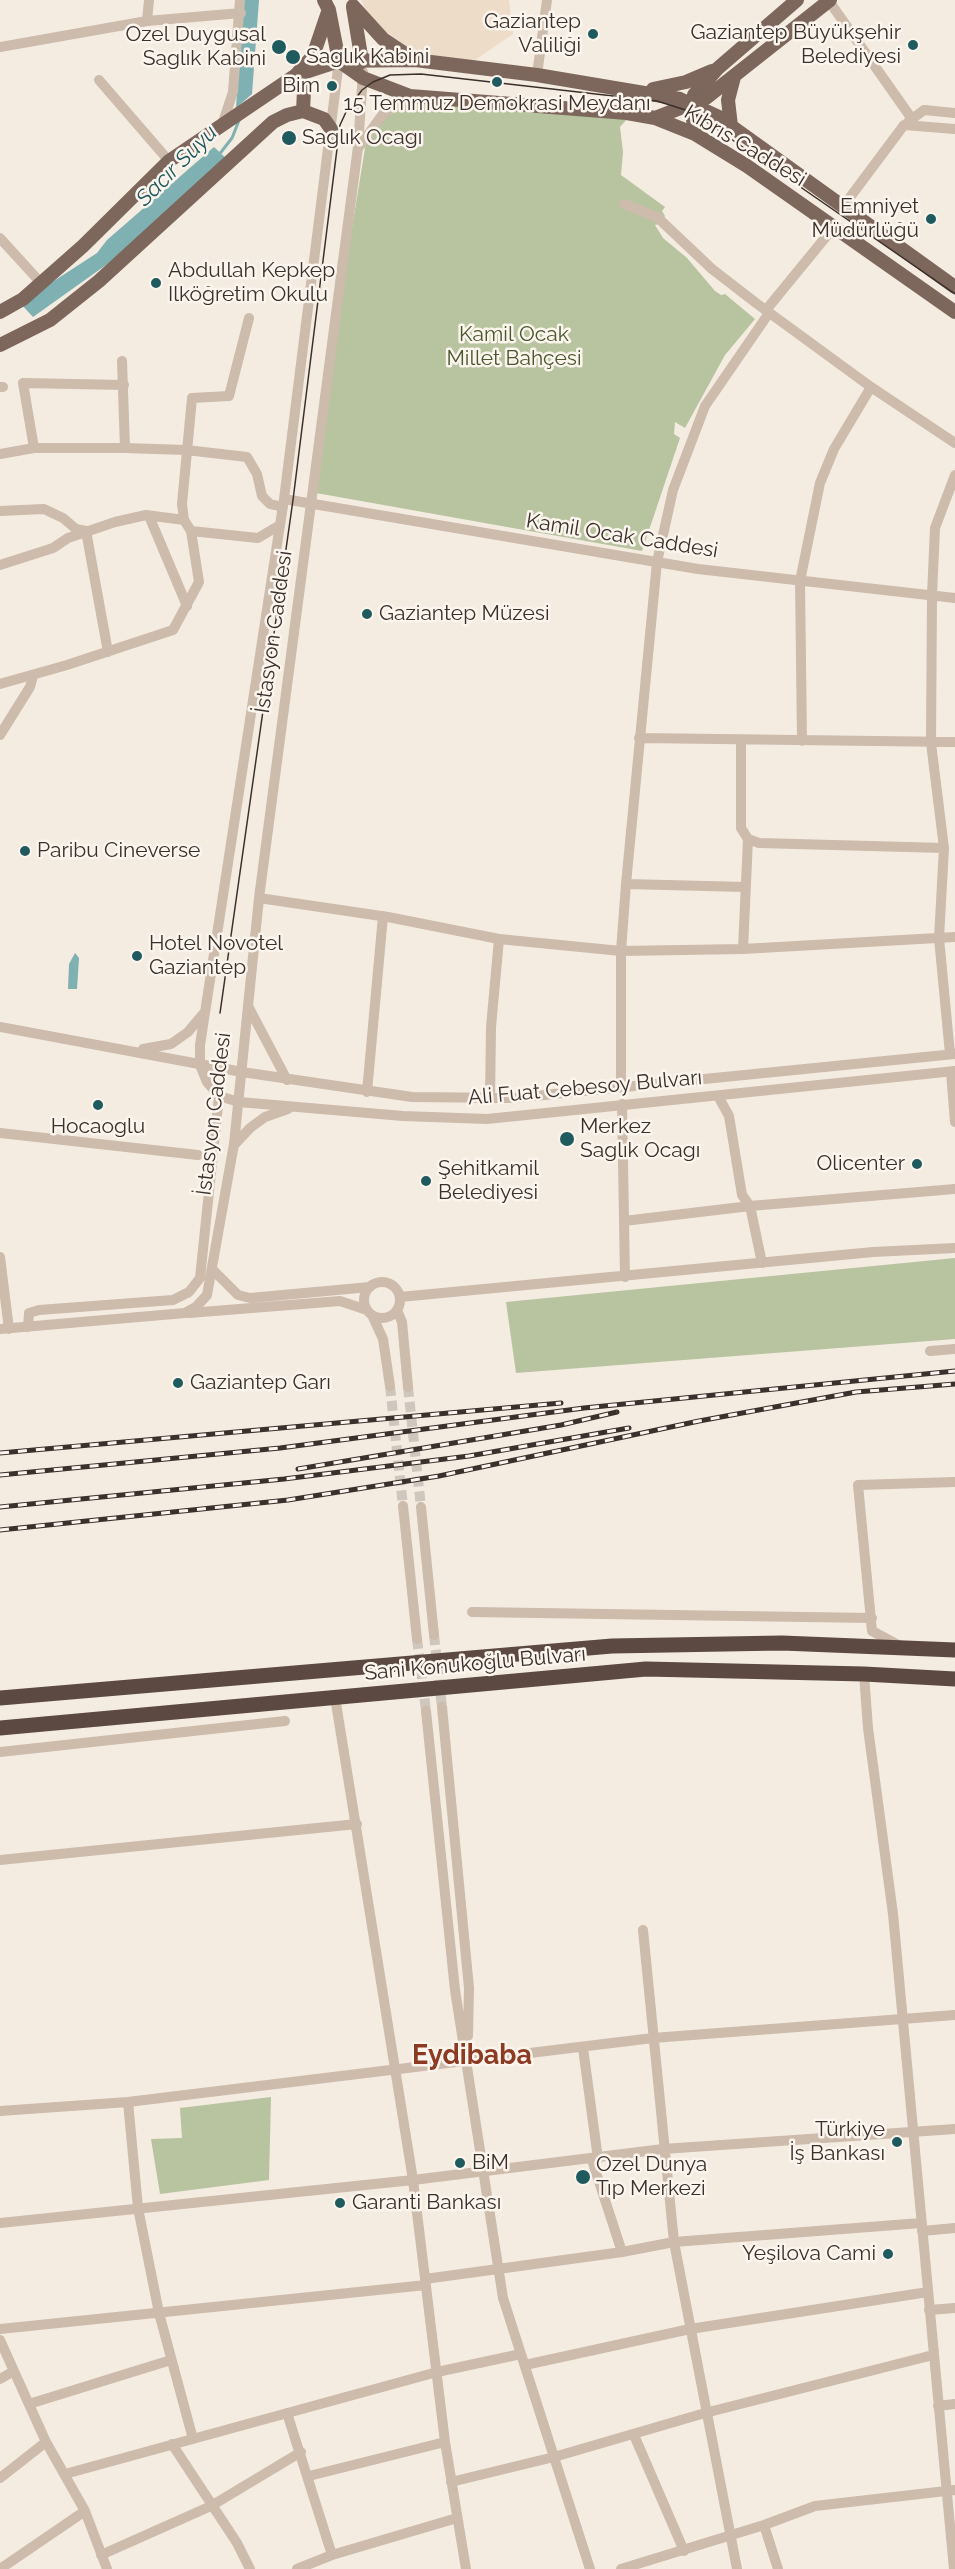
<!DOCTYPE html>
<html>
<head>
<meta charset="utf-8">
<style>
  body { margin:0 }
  canvas { display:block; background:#f4ebe1 }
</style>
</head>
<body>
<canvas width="955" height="2569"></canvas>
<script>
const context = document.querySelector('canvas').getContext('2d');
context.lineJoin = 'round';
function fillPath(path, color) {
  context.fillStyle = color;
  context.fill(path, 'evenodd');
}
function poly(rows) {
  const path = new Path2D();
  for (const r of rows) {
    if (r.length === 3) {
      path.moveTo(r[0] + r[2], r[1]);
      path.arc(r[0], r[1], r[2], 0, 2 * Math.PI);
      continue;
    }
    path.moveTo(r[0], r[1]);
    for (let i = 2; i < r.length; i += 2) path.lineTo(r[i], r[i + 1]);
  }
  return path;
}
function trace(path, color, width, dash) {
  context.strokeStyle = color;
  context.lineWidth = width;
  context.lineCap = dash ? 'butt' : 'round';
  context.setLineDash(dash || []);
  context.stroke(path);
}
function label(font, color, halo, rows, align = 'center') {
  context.font = font + ' Raleway,sans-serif';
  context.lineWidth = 5;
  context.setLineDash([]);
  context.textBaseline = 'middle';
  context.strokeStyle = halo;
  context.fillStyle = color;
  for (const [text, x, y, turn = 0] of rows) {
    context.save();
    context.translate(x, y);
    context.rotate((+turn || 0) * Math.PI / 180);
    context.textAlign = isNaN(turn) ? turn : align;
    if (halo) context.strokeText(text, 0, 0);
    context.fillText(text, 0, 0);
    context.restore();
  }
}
const green = poly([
  [412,102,628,118,620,127,623,152,621,175,665,207,662,211,665,216,662,223,655,225,663,238,687,258,715,291,721,295,725,294,755,319,725,355,685,428,675,422,674,434,680,438,642,551,316,493,350,240,367,136,391,109],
  [955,1258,955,1339,516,1373,506,1302],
  [271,2097,269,2180,160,2194,151,2139,182,2138,180,2108]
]);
const plaza = poly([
  [361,0,509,0,513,34,472,62,413,51,370,20]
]);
const water = poly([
  [243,0,259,0,252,94,236,108],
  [214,147,229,161,106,265,33,317,20,303,97,253,107,240],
  [75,953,79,958,77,989,68,989,69,964]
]);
const stream = poly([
  [218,156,232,138,240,118]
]);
const minorTunnel = poly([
  [390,1386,403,1506],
  [408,1387,421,1507],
  [434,1635,442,1707],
  [417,1639,426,1711]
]);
const minor = poly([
  [829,1,912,119],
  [147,21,149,0],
  [0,47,147,21,241,13],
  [339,61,284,499,200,1045,200,1065,207,1082,219,1096,239,1102,403,1116,487,1119,955,1071],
  [537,75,547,0],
  [99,80,169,161],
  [908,122,924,110,955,113],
  [222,125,233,92,240,0],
  [359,147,383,114,410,96],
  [624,204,657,217,712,269,756,303,871,387,955,443],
  [842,208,904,125,955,129],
  [0,238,41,283],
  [766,310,834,227],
  [122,361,125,448],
  [0,387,3,387],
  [34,448,23,383,124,385],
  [0,454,34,448,125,448,186,450,247,457,257,474,262,496,270,504,283,507],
  [284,499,698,569,955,598],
  [0,511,44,509,63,518,76,529,86,531,108,652],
  [149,516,187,606],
  [191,531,258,538,280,525],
  [0,565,53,548,68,538,115,522,146,515,184,520],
  [0,684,67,665,173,630,199,582,191,531,184,520,182,504,192,398,229,396,249,318],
  [0,735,30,687,33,676],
  [639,738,955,742],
  [741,740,741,828,748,839,759,843,944,848],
  [802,741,800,581,820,483,834,449,871,387],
  [626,884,746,887],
  [259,898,388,917,499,939,621,951,743,949,955,937],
  [743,949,748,839],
  [248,1006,287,1080],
  [0,1027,242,1072,412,1097,514,1098,955,1054],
  [143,1049,171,1044,188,1032,204,1013],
  [950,1054,939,938,944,848,931,743,932,595,935,528,955,475],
  [951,1072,955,1122],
  [621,1088,621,951,626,884,657,562,673,490,705,406,769,313],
  [367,1092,383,916],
  [718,1096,729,1116,742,1195,750,1206,762,1263],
  [490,1099,491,1027,499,939],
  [622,1104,625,1277],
  [0,1133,198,1155],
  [235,1144,250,1128,265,1117,288,1109],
  [624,1221,750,1206,955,1189],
  [0,1257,9,1329],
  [212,1269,238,1295,250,1298,370,1287],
  [382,1300,18],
  [400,1297,873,1252,955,1248],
  [397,1310,402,1322,408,1387],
  [189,1313,340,1301,367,1310],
  [372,1315,383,1339,390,1386],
  [28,1327,29,1313,39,1310,173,1300,189,1292,200,1278,219,1096],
  [0,1329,185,1313,196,1307,207,1295,234,1144,259,898,358,147,363,72],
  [930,1351,955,1349],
  [403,1506,417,1639],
  [421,1507,434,1635],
  [472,1612,872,1618],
  [900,1646,872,1631,858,1485,955,1482],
  [864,1674,868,1728,893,1914,954,2569],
  [335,1697,413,2180,445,2442,466,2569],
  [442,1707,469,1988,468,2036],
  [426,1711,455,1990,503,2298,590,2569],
  [0,1752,285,1721],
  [0,1860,357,1824],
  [643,1930,674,2242,737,2569],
  [583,2048,598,2159],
  [128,2102,138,2208,159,2313,193,2439],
  [0,2111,128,2102,653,2038,955,2015],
  [592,2160,622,2252],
  [0,2223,413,2180,663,2149,955,2129],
  [922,2231,955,2228],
  [425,2279,622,2252,674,2242,921,2223],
  [929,2310,955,2308],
  [0,2329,426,2285],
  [0,2340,46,2442,85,2511,107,2569],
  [525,2365,690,2329,928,2292],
  [0,2379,14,2371],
  [29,2404,171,2360],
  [938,2406,955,2404],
  [287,2413,332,2555],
  [634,2435,684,2551],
  [172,2444,237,2543,250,2569],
  [65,2474,437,2372,521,2354],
  [309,2476,445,2442],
  [0,2478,46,2442],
  [451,2482,554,2457,705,2413,933,2355],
  [764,2525,778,2569],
  [101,2555,211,2506,301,2452],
  [0,2569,85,2511],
  [297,2569,332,2555,457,2518],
  [621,2569,764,2525,815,2506,955,2490]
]);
const major = poly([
  [324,0,329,10,339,61,363,78,410,96,627,113,655,118,695,134,747,166,955,312],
  [353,6,383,39,413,59],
  [353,7,362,62],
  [653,89,686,82,712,71],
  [303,111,304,90,296,75,313,56,328,12],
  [655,118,706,98,830,0],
  [731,126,728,100,734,77],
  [695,134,692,112,694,95,717,69,797,0],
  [0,312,23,299,83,246,169,161,296,75,339,61,415,60,537,75,680,99,717,116,955,287],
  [0,345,50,320,99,281,273,122,287,115,303,111,324,119,331,129]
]);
const highway = poly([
  [0,1698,612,1646,782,1643,955,1650],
  [0,1728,646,1669,864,1674,955,1679]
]);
const tram = poly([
  [220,1013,293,500,340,125,346,112,362,90,373,82,390,75,421,74,657,101,692,112,955,294]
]);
const rail = poly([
  [0,1453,561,1403],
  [298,1469,561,1425,617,1412],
  [0,1475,280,1448,584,1408,955,1371],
  [0,1507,284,1479,469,1456,629,1428],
  [0,1530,288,1500,439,1476,699,1421,856,1392,955,1384]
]);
const markers = [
  [593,34,6,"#1f5a5e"],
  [913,45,6,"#1f5a5e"],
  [279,47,8,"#1f5a5e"],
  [293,57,8,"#1f5a5e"],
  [497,82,6,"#1f5a5e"],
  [332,86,6,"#1f5a5e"],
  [289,138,8,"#1f5a5e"],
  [931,219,6,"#1f5a5e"],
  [156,283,6,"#1f5a5e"],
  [367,614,6,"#1f5a5e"],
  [25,851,6,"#1f5a5e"],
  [137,956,6,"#1f5a5e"],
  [98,1105,6,"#1f5a5e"],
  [567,1139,8,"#1f5a5e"],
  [917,1164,6,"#1f5a5e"],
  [426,1181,6,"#1f5a5e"],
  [178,1383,6,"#1f5a5e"],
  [897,2142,6,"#1f5a5e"],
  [460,2163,6,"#1f5a5e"],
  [583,2177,8,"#1f5a5e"],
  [340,2203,6,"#1f5a5e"],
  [888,2254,6,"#1f5a5e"]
];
const poiNames = [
  ["Gaziantep",581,22,"right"],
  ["Valiliği",581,46,"right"],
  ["Gaziantep Büyükşehir",901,33,"right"],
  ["Belediyesi",901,57,"right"],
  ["Ozel Duygusal",266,35,"right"],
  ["Saglık Kabini",266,59,"right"],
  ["Saglık Kabini",306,57],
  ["Bim",320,86,"right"],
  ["15 Temmuz Demokrasi Meydanı",497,104,"center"],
  ["Saglık Ocagı",302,138],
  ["Emniyet",919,207,"right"],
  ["Müdürlüğü",919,231,"right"],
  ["Abdullah Kepkep",168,271],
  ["Ilköğretim Okulu",168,295],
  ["Gaziantep Müzesi",379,614],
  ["Paribu Cineverse",37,851],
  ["Hotel Novotel",149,944],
  ["Gaziantep",149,968],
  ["Hocaoglu",98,1127,"center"],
  ["Merkez",580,1127],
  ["Saglık Ocagı",580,1151],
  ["Olicenter",905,1164,"right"],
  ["Şehitkamil",438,1169],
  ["Belediyesi",438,1193],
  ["Gaziantep Garı",190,1383],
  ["Türkiye",885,2130,"right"],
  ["İş Bankası",885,2154,"right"],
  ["BiM",472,2163],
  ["Ozel Dunya",596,2165],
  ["Tıp Merkezi",596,2189],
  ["Garanti Bankası",352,2203],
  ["Yeşilova Cami",876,2254,"right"]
];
const streetNames = [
  ["Kıbrıs Caddesi",745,146,31],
  ["Kamil Ocak Caddesi",622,536,9],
  ["İstasyon Caddesi",274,632,-82],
  ["Ali Fuat Cebesoy Bulvarı",585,1088,-5],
  ["İstasyon Caddesi",214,1114,-83],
  ["Sani Konukoğlu Bulvarı",475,1664,-5]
];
const parkNames = [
  ["Kamil Ocak",514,335],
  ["Millet Bahçesi",514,359]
];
const waterNames = [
  ["Sacır Suyu",177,166,-45]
];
const districtNames = [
  ["Eydibaba",472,2056]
];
fillPath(green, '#b8c4a0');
fillPath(plaza, '#ecdcc8');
fillPath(water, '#7fb0b2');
trace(stream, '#7fb0b2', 3);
trace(minorTunnel, '#cfc6bd', 10, [10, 5]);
trace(minor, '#cdbbac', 10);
trace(major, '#7d675c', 14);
trace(highway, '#5c4a42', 15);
trace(tram, '#3b302b', 1.5);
trace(rail, '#3b302b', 5);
trace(rail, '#fbf5ee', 3, [9]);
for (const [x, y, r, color] of markers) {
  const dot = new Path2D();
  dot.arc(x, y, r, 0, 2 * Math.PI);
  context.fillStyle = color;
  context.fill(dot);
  trace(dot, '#fbf5ee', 2);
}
label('21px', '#3b302b', '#fbf5ee', poiNames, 'left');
label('21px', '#3b302b', '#fbf5ee', streetNames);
label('21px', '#4a5a2e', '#fbf5ee', parkNames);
label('italic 22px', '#1f5a5e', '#fbf5ee', waterNames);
label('bold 27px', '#8c3b22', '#fbf5ee', districtNames);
</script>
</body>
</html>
